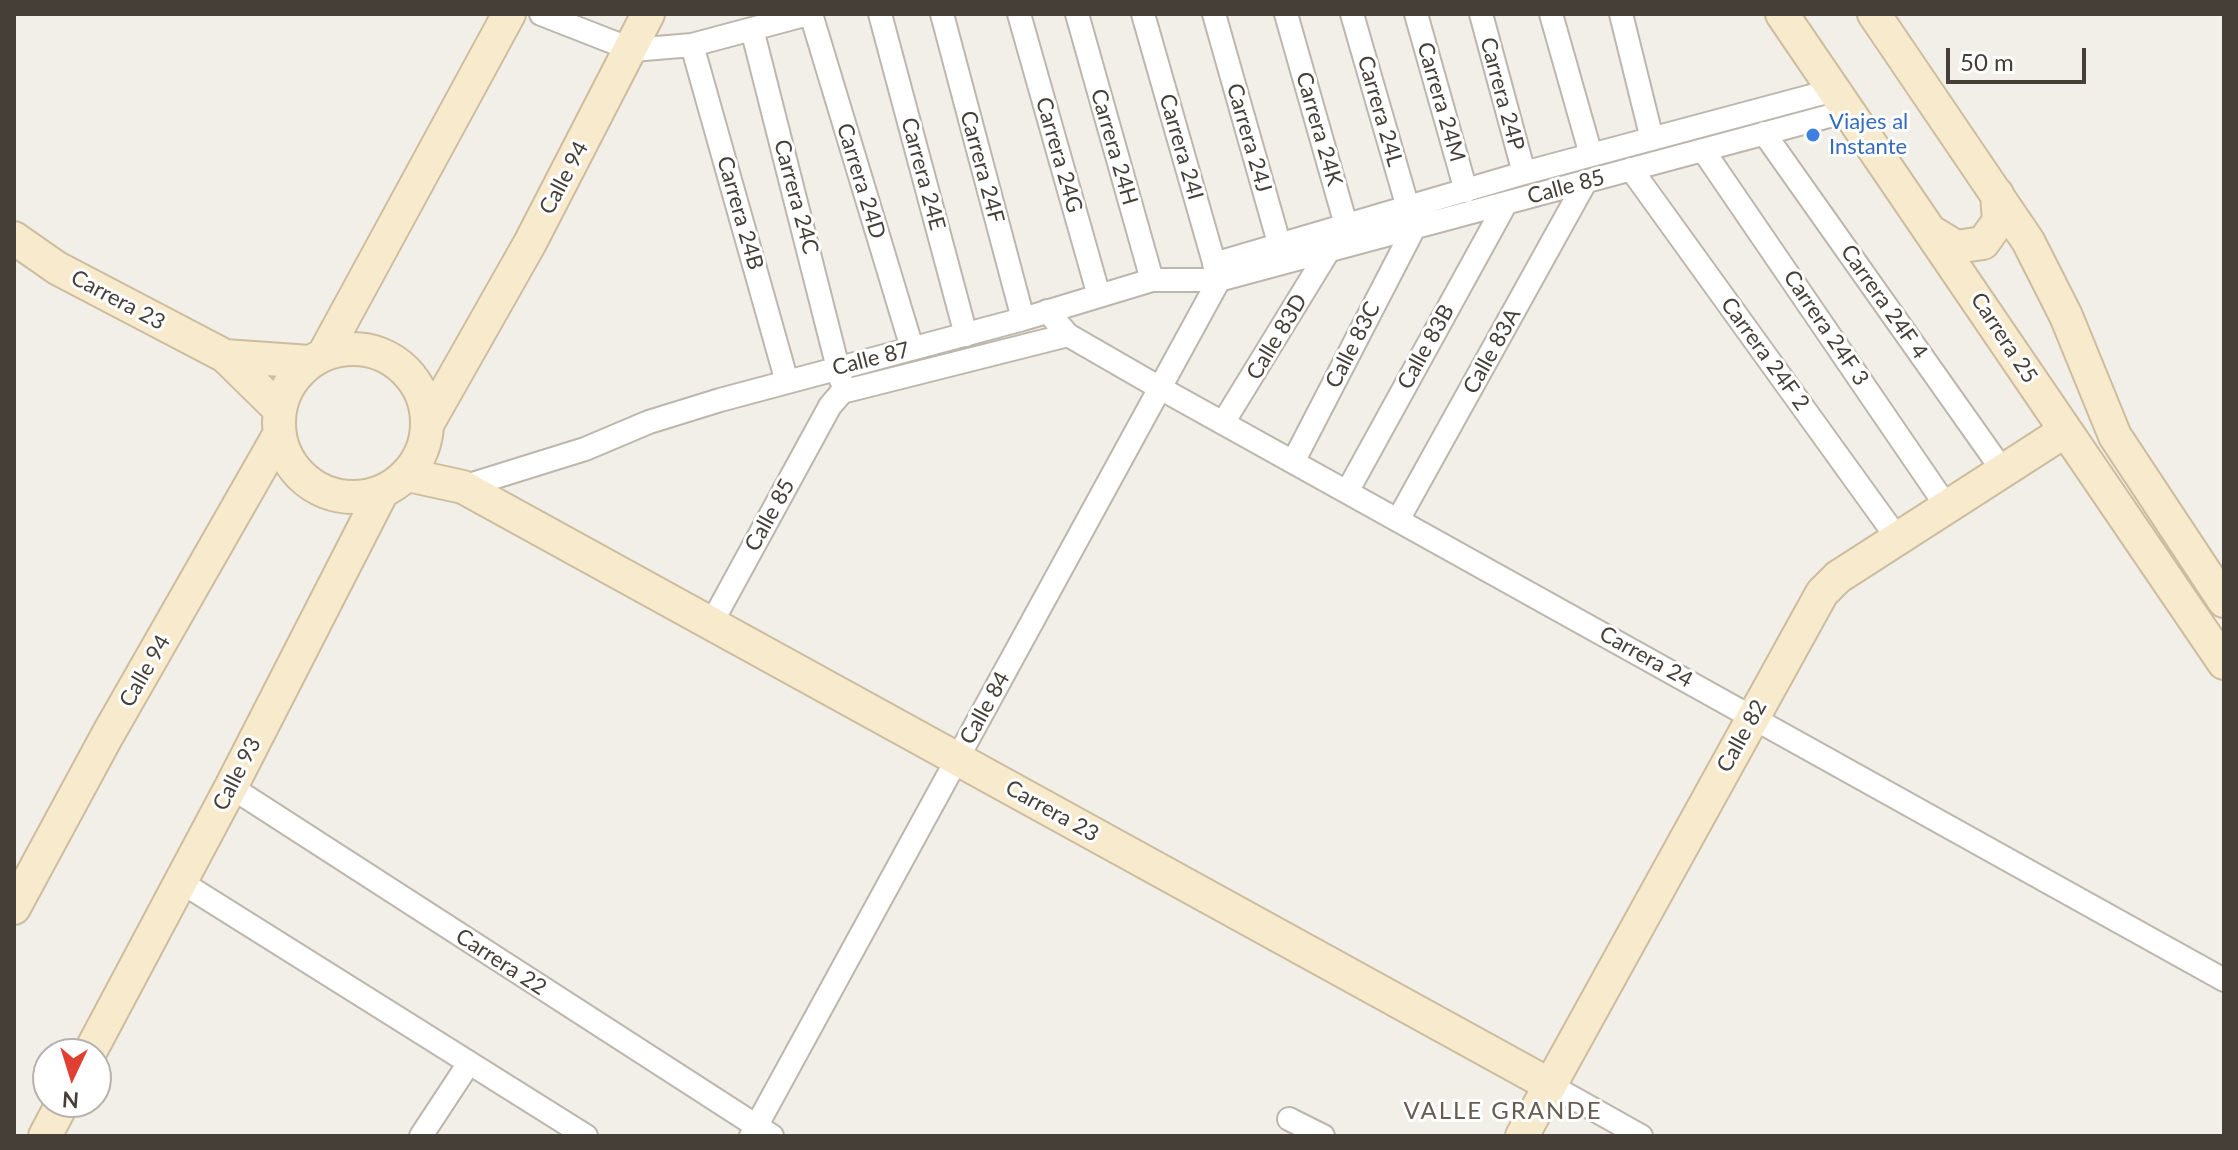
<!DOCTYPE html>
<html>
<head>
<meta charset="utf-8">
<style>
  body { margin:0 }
  #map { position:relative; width:2238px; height:1150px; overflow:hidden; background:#f2efe9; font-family:Lato,sans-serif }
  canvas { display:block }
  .frame { position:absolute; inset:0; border:16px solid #453f38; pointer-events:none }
  .north { position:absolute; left:32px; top:1038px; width:80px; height:80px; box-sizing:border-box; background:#fff; border:2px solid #b5b2af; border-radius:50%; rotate:184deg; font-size:22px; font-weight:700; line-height:32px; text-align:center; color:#453f38 }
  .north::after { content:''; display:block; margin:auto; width:28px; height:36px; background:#e04032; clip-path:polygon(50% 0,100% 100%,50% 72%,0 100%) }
  .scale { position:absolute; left:1946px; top:48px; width:140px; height:36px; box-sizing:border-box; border:4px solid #453f38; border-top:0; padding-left:10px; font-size:24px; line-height:28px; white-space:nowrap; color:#453f38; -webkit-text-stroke:6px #fff; paint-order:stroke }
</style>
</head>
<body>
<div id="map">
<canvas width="2238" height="1150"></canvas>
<div class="frame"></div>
<div class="north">N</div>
<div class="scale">50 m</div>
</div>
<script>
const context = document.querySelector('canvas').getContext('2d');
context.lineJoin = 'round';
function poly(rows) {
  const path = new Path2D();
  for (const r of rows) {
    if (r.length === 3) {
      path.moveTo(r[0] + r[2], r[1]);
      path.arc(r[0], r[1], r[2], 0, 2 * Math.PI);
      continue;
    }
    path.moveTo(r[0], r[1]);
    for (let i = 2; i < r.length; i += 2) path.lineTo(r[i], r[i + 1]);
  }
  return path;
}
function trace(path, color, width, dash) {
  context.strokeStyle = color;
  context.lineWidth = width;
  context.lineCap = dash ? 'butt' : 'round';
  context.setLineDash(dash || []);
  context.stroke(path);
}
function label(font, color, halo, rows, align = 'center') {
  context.font = font + ' Lato,sans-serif';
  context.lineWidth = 6;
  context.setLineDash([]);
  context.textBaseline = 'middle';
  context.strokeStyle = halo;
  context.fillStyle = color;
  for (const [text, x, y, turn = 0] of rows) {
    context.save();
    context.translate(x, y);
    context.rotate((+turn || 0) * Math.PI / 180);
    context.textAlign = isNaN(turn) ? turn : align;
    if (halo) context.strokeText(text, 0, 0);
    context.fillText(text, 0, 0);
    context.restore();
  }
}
const street = poly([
  [541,14,633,50,692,45,808,14],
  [811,14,912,348],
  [880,14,966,335],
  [942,14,1023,319],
  [1019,14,1099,296],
  [1077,14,1152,280],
  [1214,14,1283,257],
  [1286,14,1350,239],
  [1352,14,1408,208],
  [1416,14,1466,191],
  [1481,14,1524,173],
  [1551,14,1591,155],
  [1621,14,1652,139],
  [752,29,841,380],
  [692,45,787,382],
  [1764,133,2003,471],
  [1703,150,1947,507],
  [1631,169,1898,539],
  [1214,264,1524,173,1834,90],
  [1047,311,1068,335,1160,388,2224,980],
  [1223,423,1329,250],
  [1293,462,1414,228],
  [463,487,585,449,649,422,720,400,1023,319,1152,280,1219,280,1848,111],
  [1347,492,1506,203],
  [1398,520,1586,181],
  [711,624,830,406,842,392,1068,335],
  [231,787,772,1136],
  [181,882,586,1136],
  [1550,1085,1641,1136],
  [1289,1119,1323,1136],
  [421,1136,469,1063],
  [751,1136,1219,280,1143,14]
]);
const secondary = poly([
  [1782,14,2224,663],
  [1874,14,2028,241,2066,316,2115,436,2224,601],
  [1933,233,1956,247,1983,243,1999,221,1997,194],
  [14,238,57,268,225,356,279,409],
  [353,423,74],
  [324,354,509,14],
  [225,356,310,362],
  [428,423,530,243,648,14],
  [408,475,463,487,1550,1085],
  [14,908,107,736,279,435],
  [89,1054,231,787,382,492],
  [45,1136,63,1102],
  [1522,1136,1822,593,1838,577,2065,431]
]);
const markers = [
  [1813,135,8,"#3f7fe0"]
];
const streetNames = [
  ["Carrera 24P",1502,94,75],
  ["Carrera 24M",1441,102,74],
  ["Carrera 24L",1380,111,74],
  ["Carrera 24K",1319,129,74],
  ["Carrera 24J",1249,138,74],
  ["Carrera 24H",1114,147,74],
  ["Carrera 24I",1181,147,74],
  ["Carrera 24G",1059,155,74],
  ["Carrera 24F",982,167,75],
  ["Carrera 24E",923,174,75],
  ["Calle 94",564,178,-62],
  ["Carrera 24D",861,181,73],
  ["Calle 85",1566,187,-15],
  ["Carrera 24C",796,197,75],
  ["Carrera 24B",740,213,74],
  ["Carrera 23",118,300,28],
  ["Carrera 24F 4",1884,302,55],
  ["Carrera 24F 3",1826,328,56],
  ["Calle 83D",1277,337,-59],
  ["Carrera 25",2004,338,57],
  ["Calle 83C",1353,345,-63],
  ["Calle 83B",1426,347,-61],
  ["Calle 83A",1492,351,-61],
  ["Carrera 24F 2",1765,354,54],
  ["Calle 87",871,359,-14],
  ["Calle 85",770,515,-61],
  ["Carrera 24",1646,657,29],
  ["Calle 94",145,671,-60],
  ["Calle 84",985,708,-61],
  ["Calle 82",1742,736,-61],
  ["Calle 93",237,774,-63],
  ["Carrera 23",1052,811,29],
  ["Carrera 22",501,962,33]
];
const shopNames = [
  ["Viajes al",1829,122],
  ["Instante",1829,147]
];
const neighbourhoodNames = [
  ["VALLE GRANDE",1503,1111]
];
trace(street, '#bdb6ad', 26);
trace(secondary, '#ccbd9e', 36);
trace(street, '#fff', 22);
trace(secondary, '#f8ebcd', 32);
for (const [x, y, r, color] of markers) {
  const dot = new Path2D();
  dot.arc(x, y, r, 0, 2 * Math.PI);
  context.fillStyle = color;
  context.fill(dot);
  trace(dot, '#fff', 3);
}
label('22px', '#453f38', '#fff', streetNames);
label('22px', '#366cbe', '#fff', shopNames, 'left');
context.letterSpacing = '2px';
label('24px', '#675c51', '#fff', neighbourhoodNames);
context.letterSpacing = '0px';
</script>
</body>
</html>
